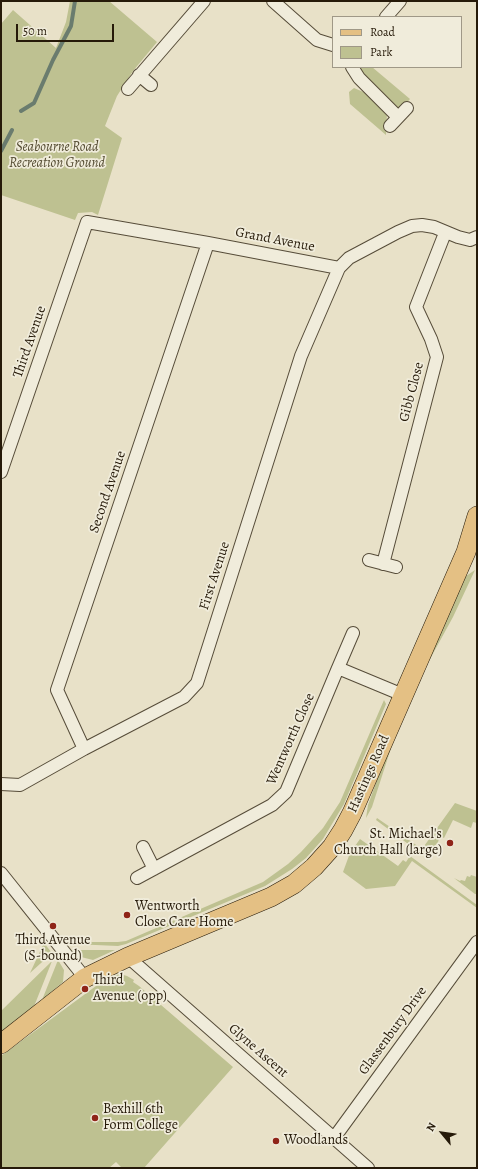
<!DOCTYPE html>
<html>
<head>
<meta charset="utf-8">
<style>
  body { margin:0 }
  #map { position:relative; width:478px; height:1169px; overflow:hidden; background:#e8e1c8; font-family:Alegreya,serif }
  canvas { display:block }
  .frame { position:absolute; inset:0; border:2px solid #261a09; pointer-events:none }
  .legend { position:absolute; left:332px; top:16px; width:130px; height:52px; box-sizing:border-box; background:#f0ecdb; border:1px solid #9f9887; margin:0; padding:5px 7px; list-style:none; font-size:12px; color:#261a09 }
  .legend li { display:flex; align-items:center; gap:8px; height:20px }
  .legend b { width:20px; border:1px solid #9f9887 }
  .north { position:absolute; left:422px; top:1113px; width:40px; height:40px; -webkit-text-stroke:3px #f0ecdb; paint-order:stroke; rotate:299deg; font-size:11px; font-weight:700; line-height:16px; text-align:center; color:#261a09 }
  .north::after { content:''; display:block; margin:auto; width:14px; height:18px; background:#261a09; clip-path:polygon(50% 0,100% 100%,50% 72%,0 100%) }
  .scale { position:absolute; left:16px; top:24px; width:98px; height:18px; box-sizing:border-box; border:2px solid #261a09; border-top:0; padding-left:5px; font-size:12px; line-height:14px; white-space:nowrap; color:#261a09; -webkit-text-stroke:3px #f0ecdb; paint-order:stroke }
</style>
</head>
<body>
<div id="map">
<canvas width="478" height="1169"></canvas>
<div class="frame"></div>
<ul class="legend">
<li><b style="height:5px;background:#e4c084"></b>Road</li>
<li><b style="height:11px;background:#bec191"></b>Park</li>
</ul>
<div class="north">N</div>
<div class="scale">50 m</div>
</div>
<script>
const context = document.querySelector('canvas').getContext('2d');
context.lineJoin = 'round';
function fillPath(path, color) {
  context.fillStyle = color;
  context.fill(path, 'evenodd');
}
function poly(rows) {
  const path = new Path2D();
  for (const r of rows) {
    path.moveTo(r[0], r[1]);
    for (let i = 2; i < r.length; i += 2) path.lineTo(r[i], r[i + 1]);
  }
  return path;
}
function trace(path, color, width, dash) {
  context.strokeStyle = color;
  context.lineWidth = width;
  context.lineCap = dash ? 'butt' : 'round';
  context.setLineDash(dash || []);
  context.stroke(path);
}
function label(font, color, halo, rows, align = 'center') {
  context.font = font + ' Alegreya,serif';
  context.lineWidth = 3.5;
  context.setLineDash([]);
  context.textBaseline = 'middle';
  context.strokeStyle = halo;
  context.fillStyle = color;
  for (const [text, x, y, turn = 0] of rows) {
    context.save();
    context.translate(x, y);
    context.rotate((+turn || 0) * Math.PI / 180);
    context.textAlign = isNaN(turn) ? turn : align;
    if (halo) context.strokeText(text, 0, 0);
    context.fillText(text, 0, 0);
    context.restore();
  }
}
const green = poly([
  [70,1,109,1,157,42,133,71,117,96,105,126,122,138,98,215,92,212,78,213,75,220,1,195,1,24,13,10,56,48,66,22],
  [359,67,372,67,410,99,404,106,394,109,363,75],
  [354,88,368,94,387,113,386,135,350,104,349,92],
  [475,570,453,617,424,670,392,745,372,807,366,818,368,805,390,744,463,578],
  [384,700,386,704,344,804,323,839,306,858,292,869,265,886,126,944,118,946,73,944,71,942,118,942,126,941,263,882,288,864,301,852,323,828,340,802],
  [455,803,477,811,477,823,473,822,471,828,453,820,444,838,440,836,438,842,427,855,423,855,376,820,377,818,422,849],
  [360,839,398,866,403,860,406,862,410,856,477,905,477,908,412,861,395,886,366,889,343,872,350,853],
  [471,875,477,877,477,894,475,894,454,878,460,881,461,880,465,881,467,876,470,877],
  [44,943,52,953,30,973],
  [76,950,115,950,93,960,81,957],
  [58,960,64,970,63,982,42,1000],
  [52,961,33,1009,1,1034,1,1011],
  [120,974,127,976,134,980,133,982,139,986,233,1067,144,1168,122,1168,116,1162,109,1168,1,1168,1,1056,96,986,114,976]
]);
const stream = poly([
  [21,111,34,103,53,60,71,26,75,1],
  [1,151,12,130]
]);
const minor = poly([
  [273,1,317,40,333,45],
  [386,17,400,1],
  [352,67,359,78,398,117],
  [139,75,151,85],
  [128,89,204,1],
  [390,126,407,108],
  [1,472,87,222,208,243,339,268,349,258,398,232,412,226,422,225,434,227,458,237,470,240,477,237],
  [369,560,396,567],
  [383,564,437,357,431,339,416,307,445,233],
  [338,668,353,633],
  [84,749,57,690,208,243],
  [1,784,20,785,84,749,184,697,197,683,301,356,339,268],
  [143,847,154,869],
  [1,873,85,978],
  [137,878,272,805,286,792,338,668,403,695],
  [128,957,368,1168],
  [334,1138,477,942]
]);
const primary = poly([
  [1,1044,85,978,128,957,271,897,294,884,314,867,332,847,343,830,352,813,466,552,477,516]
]);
const markers = [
  [450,843,4,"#8f2418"],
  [127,915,4,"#8f2418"],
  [53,926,4,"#8f2418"],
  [85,989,4,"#8f2418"],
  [95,1118,4,"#8f2418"],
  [276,1141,4,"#8f2418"]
];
const parkNames = [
  ["Seabourne Road",57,148],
  ["Recreation Ground",57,164]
];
const streetNames = [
  ["Grand Avenue",275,240,11],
  ["Third Avenue",30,342,-71],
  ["Gibb Close",412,392,-75],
  ["Second Avenue",108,492,-71],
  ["First Avenue",215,576,-72],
  ["Wentworth Close",291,739,-66],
  ["Hastings Road",369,774,-66],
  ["Glassenbury Drive",393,1031,-54],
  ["Glyne Ascent",258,1051,41]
];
const poiNames = [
  ["St. Michael's",442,835,"right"],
  ["Church Hall (large)",442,851,"right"],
  ["Wentworth",135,907],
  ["Close Care Home",135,923],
  ["Third Avenue",53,941,"center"],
  ["(S-bound)",53,957,"center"],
  ["Third",93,981],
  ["Avenue (opp)",93,997],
  ["Bexhill 6th",103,1110],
  ["Form College",103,1126],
  ["Woodlands",284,1141]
];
fillPath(green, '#bec191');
trace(stream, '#6a7c6e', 4);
trace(minor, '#564c39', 14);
trace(primary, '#261a09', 20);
trace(minor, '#f0ecdb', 12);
trace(primary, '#e4c084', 19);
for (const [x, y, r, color] of markers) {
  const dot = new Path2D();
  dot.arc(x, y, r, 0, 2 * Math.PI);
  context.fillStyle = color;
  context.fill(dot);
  trace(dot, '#f0ecdb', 1.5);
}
label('italic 14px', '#544c32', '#f0ecdb', parkNames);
label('14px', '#261a09', '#f0ecdb', streetNames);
label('14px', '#261a09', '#f0ecdb', poiNames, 'left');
</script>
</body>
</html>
